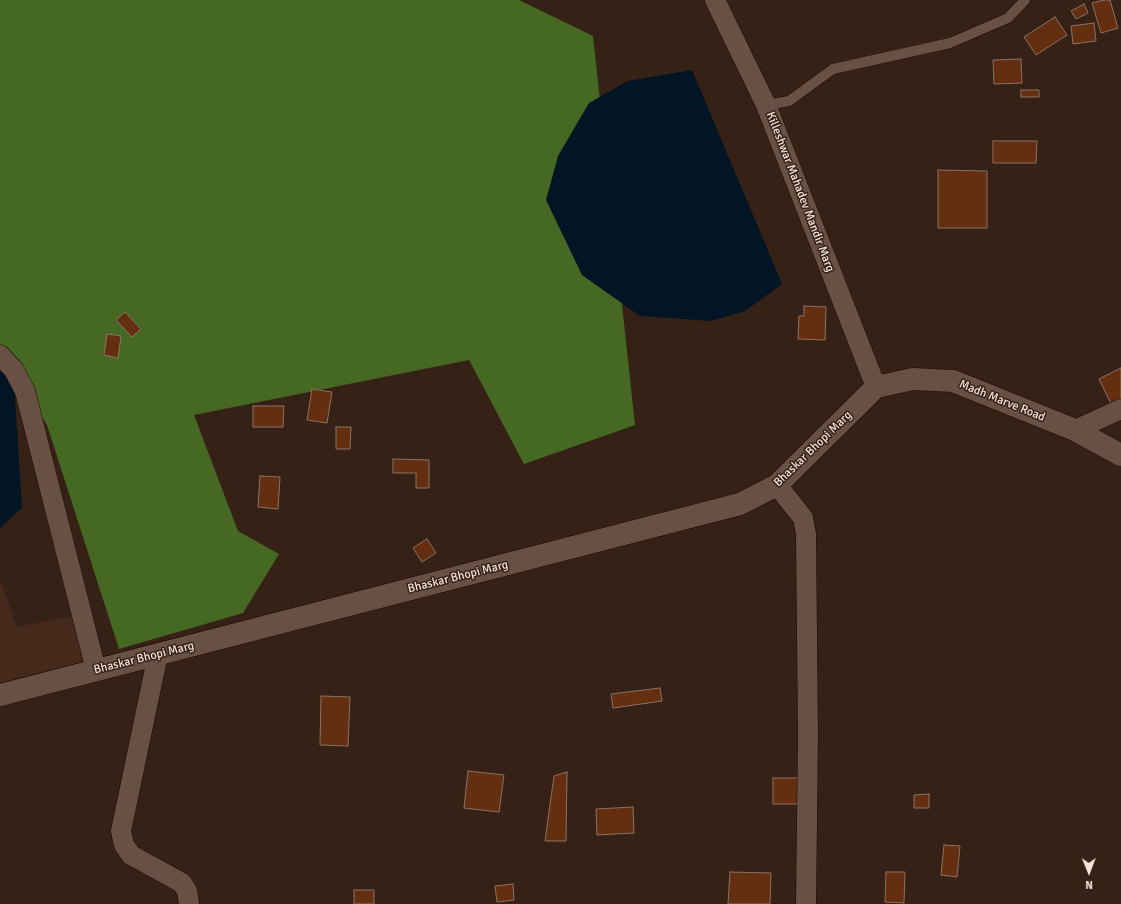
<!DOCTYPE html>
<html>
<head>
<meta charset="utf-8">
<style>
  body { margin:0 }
  #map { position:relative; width:1121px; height:904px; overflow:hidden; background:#362116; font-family:Signika,sans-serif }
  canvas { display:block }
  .north { position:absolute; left:1069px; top:852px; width:40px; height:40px; -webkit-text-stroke:3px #362116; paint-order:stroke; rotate:179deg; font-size:11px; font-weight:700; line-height:16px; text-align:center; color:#f2e4dc }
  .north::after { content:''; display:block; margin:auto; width:14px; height:18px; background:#f2e4dc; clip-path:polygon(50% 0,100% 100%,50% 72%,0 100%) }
</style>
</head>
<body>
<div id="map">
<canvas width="1121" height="904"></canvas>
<div class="north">N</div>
</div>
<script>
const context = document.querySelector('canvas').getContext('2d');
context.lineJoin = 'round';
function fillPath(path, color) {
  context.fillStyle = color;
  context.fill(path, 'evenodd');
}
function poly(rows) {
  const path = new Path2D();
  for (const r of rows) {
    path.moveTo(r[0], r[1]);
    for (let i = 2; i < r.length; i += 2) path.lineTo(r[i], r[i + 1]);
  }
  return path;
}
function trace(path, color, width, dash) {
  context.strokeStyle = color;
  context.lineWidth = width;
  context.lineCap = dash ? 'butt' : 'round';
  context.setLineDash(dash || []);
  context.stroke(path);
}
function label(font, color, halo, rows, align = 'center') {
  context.font = font + ' Signika,sans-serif';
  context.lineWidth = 3;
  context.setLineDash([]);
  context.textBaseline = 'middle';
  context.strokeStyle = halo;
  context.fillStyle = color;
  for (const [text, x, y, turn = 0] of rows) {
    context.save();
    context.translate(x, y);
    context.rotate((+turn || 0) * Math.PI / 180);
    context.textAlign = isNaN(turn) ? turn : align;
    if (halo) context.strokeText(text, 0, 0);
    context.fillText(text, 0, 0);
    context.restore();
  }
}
const built = poly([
  [0,579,17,627,71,616,86,665,0,688]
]);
const forest = poly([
  [0,0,519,0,593,36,635,425,524,464,469,360,194,415,238,531,279,554,243,613,119,649,47,425,0,354]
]);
const water = poly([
  [692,70,782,284,745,311,711,321,640,316,582,275,546,200,558,156,589,103,628,81],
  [0,366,14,383,22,508,0,528]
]);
const building = poly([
  [1104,0,1110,0,1118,28,1101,33,1092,3,1104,0],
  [1084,4,1088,13,1076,19,1071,11,1084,4],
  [1055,17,1067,35,1036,55,1024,37,1055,17],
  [1094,23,1096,41,1073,44,1071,26,1094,23],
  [1021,59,1022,83,994,84,993,60,1021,59],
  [1021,90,1039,90,1039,97,1021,97,1021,90],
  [993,141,1037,141,1036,163,993,163,993,141],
  [938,170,987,171,987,228,938,228,938,170],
  [804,306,826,307,825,340,798,339,799,316,804,316,804,306],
  [125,312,141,329,132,337,116,320,125,312],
  [107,334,121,336,118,358,104,355,107,334],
  [1121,368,1121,407,1114,410,1099,379,1121,368],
  [312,389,332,392,327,423,307,420,312,389],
  [253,406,284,406,283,427,253,427,253,406],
  [336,427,351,427,350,449,336,449,336,427],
  [393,459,429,460,429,488,416,488,416,473,393,473,393,459],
  [260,476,280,477,278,509,258,507,260,476],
  [427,539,436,553,422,562,413,548,427,539],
  [660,688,662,701,613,708,611,694,660,688],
  [321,696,350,697,348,746,320,745,321,696],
  [468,771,504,775,499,812,464,808,468,771],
  [567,772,566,841,545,841,554,776,567,772],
  [773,778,800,778,800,804,773,804,773,778],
  [929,794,929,808,914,808,914,795,929,794],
  [633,807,634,833,597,835,596,809,633,807],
  [944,845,960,846,957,877,941,875,944,845],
  [730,872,771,873,770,904,728,904,730,872],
  [886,872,905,872,904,903,885,902,886,872],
  [513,884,514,900,497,902,495,886,513,884],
  [354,890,374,890,374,904,354,904,354,890]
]);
const service = poly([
  [766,105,789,101,833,69,950,43,1008,18,1025,0]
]);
const minor = poly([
  [715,0,766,105,876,387],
  [0,355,14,370,25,391,96,670],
  [1075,430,1121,409],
  [777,485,803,518,806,534,808,737,806,904],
  [158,654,121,831,124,845,131,855,182,883,187,891,189,904]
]);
const tertiary = poly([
  [0,695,740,504,777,485,876,387,913,379,953,381,1075,430,1121,455]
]);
const streetNames = [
  ["Killeshwar Mahadev Mandir Marg",800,192,69],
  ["Madh Marve Road",1002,401,22],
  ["Bhaskar Bhopi Marg",813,449,-44],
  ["Bhaskar Bhopi Marg",458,577,-14],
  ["Bhaskar Bhopi Marg",144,658,-14]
];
fillPath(built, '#452a1c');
fillPath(forest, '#456923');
fillPath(water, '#011525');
fillPath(building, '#632f10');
trace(building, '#8c7265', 1);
trace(service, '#1c0a02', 11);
trace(minor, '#1c0a02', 21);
trace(tertiary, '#1c0a02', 23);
trace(service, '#685044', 10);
trace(minor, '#685044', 20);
trace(tertiary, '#685044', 22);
label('12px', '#f2e4dc', '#362116', streetNames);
</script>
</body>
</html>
